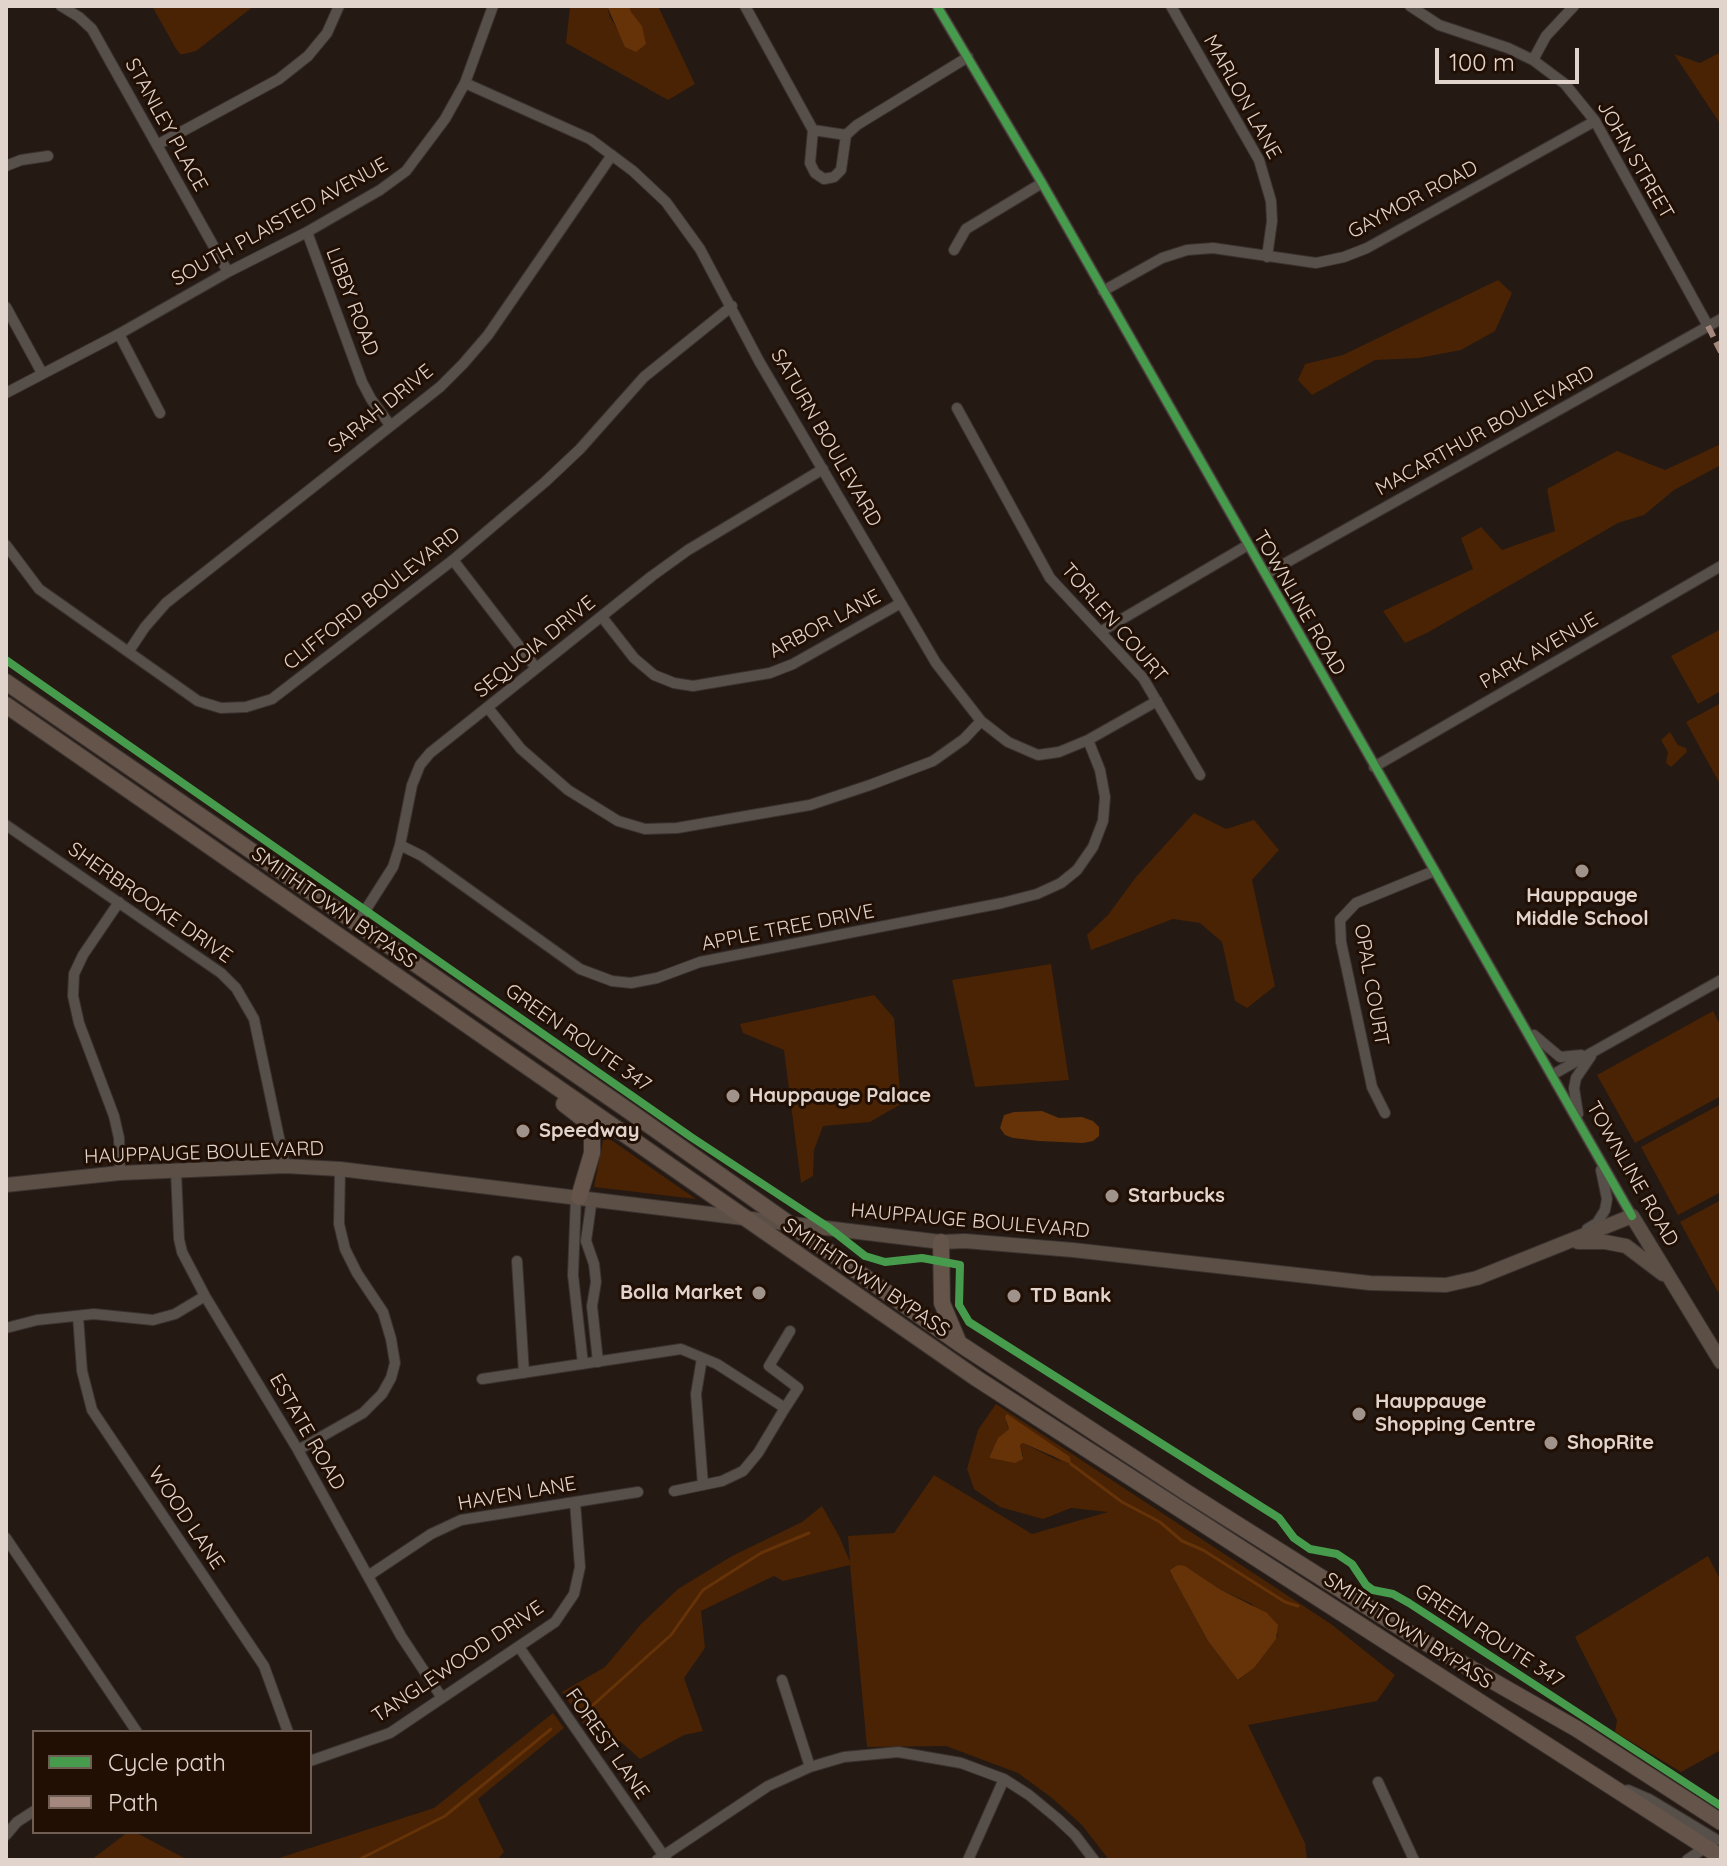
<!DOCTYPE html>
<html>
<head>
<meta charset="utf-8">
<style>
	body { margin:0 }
	#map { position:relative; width:1727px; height:1866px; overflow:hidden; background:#241913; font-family:Quicksand,sans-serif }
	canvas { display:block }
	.frame { position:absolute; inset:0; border:8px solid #e1d4cc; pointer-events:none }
	.legend { position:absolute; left:32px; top:1730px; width:280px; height:104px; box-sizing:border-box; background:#210f04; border:2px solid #6e5e54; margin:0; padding:10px 14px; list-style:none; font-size:24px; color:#e1d4cc }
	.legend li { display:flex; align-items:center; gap:16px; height:40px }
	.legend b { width:40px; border:2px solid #6e5e54 }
	.scale { position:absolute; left:1435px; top:48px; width:144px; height:36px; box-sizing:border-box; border:4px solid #e1d4cc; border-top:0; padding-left:10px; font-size:24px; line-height:28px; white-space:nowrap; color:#e1d4cc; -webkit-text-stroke:6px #210f04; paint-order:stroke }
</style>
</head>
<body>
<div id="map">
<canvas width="1727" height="1866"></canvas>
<div class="frame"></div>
<ul class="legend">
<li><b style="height:10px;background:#469c4c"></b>Cycle path</li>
<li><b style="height:10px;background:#a5887d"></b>Path</li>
</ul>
<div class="scale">100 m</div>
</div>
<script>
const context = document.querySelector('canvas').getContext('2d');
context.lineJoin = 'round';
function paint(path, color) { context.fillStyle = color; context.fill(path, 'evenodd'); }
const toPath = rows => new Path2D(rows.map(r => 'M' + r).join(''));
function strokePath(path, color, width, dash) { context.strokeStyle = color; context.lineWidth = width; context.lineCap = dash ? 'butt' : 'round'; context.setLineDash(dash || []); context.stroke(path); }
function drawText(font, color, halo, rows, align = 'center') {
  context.font = font + ' Quicksand,sans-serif'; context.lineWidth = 6; context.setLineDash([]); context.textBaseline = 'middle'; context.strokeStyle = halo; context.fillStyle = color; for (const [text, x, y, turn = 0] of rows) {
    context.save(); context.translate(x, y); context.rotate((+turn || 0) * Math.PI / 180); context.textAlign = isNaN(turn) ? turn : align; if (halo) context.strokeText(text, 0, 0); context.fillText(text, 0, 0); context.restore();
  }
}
const green = toPath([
	[152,6,254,6,196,51,184,54,180,54,175,47],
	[570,6,607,6,610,17,621,35,642,26,630,12,629,6,658,6,695,84,668,100,566,43],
	[1721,52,1721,125,1674,54,1700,63],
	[1498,280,1512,293,1495,331,1461,350,1419,358,1375,360,1312,395,1298,380,1305,364,1343,355],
	[1721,444,1721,465,1674,490,1644,515,1618,523,1427,633,1405,643,1383,611,1473,569,1461,538,1481,527,1502,550,1555,531,1547,489,1617,451,1665,470],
	[1721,629,1721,691,1698,704,1671,656],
	[1721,703,1721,786,1686,722],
	[1670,732,1678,745,1686,748,1687,752,1671,767,1666,763,1668,752,1661,740],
	[1194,813,1226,829,1254,820,1279,850,1252,880,1275,986,1247,1008,1235,1001,1222,942,1200,923,1173,919,1091,950,1087,935,1108,915,1136,877],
	[1051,964,1069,1080,975,1087,952,980],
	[874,995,894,1018,901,1104,870,1122,823,1126,814,1150,813,1176,801,1183,784,1050,743,1033,740,1024],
	[1713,1011,1721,1026,1721,1096,1635,1143,1597,1075],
	[1721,1104,1721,1192,1678,1215,1641,1147],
	[604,1135,696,1199,594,1187],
	[1721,1200,1721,1290,1718,1292,1680,1222],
	[996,1404,1331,1624,1395,1675,1377,1701,1248,1725,1305,1843,1307,1860,1109,1860,1082,1825,1052,1798,1018,1773,946,1746,867,1747,850,1565,783,1581,774,1576,701,1611,705,1648,684,1678,703,1731,684,1735,640,1759,620,1741,599,1746,562,1692,605,1667,641,1624,678,1589,732,1556,802,1522,822,1506,840,1538,850,1562,848,1536,894,1533,934,1475,1032,1534,1108,1512,1071,1508,1043,1519,1000,1507,974,1489,967,1469,978,1430],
	[1006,1422,1063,1463,1023,1443,1020,1445,1023,1456,1005,1461,989,1458,998,1439,1009,1429],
	[1185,1566,1221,1590,1252,1604,1278,1635,1254,1668,1239,1680,1208,1641,1174,1579],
	[1708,1556,1721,1581,1721,1750,1681,1772,1615,1732,1617,1720,1575,1637],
	[553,1713,564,1728,478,1799,504,1852,497,1860,273,1860,434,1808],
	[128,1832,135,1832,188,1860,91,1860]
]);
const water = toPath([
	[607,6,629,6,631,12,642,26,646,44,636,52,625,47],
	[1042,1111,1059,1118,1082,1117,1093,1121,1099,1127,1099,1136,1093,1141,1083,1143,1039,1141,1013,1138,1005,1135,1000,1128,1004,1115,1014,1112],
	[1007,1414,1070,1457,1071,1464,1023,1443,1020,1445,1023,1459,1015,1463,989,1458,998,1438,1009,1429,1005,1417],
	[1178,1565,1185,1566,1221,1590,1267,1613,1278,1625,1276,1639,1254,1668,1238,1680,1208,1641,1174,1579,1170,1570]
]);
const stream = toPath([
	[1071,1464,1122,1502,1160,1522,1182,1541,1203,1550,1285,1602,1298,1606],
	[593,1705,671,1635,703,1590,761,1553,809,1533],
	[358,1860,445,1816,551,1729]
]);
const minor = toPath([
	[61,6,79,17,92,29,228,272],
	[745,6,813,130,846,135,857,125,968,57],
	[937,6,1042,183,1632,1216],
	[1171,6,1259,160,1271,201,1272,221,1267,257],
	[1410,6,1439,25,1508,48,1533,60,1565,84,1595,121,1708,326],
	[1533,60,1546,36,1574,6],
	[465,83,590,139,633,171,666,202,700,249,759,361,936,663,981,721,1008,742,1038,755,1059,752,1088,740,1157,701],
	[813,130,810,163,815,173,824,179,834,177,841,170,846,135],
	[157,145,279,79,308,56,327,33,339,6],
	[6,166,21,160,48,156],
	[307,232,362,382,371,399,390,425],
	[954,250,966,229,1042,183],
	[1103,291,1162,258,1187,250,1213,248,1316,263,1344,257,1367,248,1595,121],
	[6,307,42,373],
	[119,334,160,413],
	[6,393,119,334,228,272,307,232,380,190,406,171,445,119,465,83,493,6],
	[957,408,1050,578,1143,678,1200,775],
	[6,545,39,589,198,701,221,708,246,707,272,699,453,560,545,482,580,449,644,377,732,306],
	[453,560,536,668],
	[1266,574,1721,319],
	[602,617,634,658,654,675,674,683,693,686,770,673,793,664,901,603],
	[1100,632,1248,545],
	[129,651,145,627,166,603,440,387,463,364,488,335,612,155],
	[488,708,521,749,568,790,618,821,645,829,677,828,810,805,870,785,933,761,964,739,981,721],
	[1374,767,1721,566],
	[6,825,221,973,236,988,254,1019,285,1166],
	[400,845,422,856,580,969,612,981,631,983,657,978,700,962,1002,903,1037,894,1061,883,1077,870,1093,847,1103,821,1105,797,1100,770,1088,740],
	[119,902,83,955,74,974,73,996,79,1023,114,1116,119,1138,120,1173],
	[356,925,393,867,400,845,412,785,420,765,430,753,652,576,688,550,823,469],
	[1534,1035,1560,1057,1581,1055],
	[1552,1075,1721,980],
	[1385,1113,1372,1087,1341,942,1340,920,1356,903,1434,871],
	[1578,1114,1574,1088,1576,1078,1591,1056],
	[176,1172,179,1239,182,1252,205,1296,298,1450,401,1636,442,1698],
	[576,1196,573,1275,583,1364],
	[592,1198,586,1241,594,1264,596,1282,592,1306,598,1362],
	[1587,1229,1597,1223,1605,1210,1607,1199,1601,1170],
	[517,1261,524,1373],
	[78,1316,82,1371,92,1410,264,1666,288,1732],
	[6,1328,37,1320,94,1314,153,1320,175,1314,205,1296],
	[702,1358,696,1394,703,1485],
	[482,1379,681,1349,717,1364,785,1408,798,1388,769,1366,790,1331],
	[298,1450,363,1413,382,1394,391,1378,395,1363,391,1339,383,1312,357,1273,345,1249,339,1224,340,1169],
	[674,1491,722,1481,743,1471,758,1453,785,1408],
	[6,1538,137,1732],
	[368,1576,431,1534,461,1520,638,1492],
	[519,1647,666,1859],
	[782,1680,810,1767],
	[310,1761,390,1733,555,1622,574,1594,580,1567,575,1502],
	[1378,1782,1414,1860],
	[1628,1790,1649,1799,1717,1840],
	[6,1835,17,1822,34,1811],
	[657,1860,768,1786,810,1767,844,1757,898,1752,961,1763,1004,1779,1029,1795,1058,1819,1075,1835,1094,1860],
	[968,1860,1004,1779],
	[1687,1860,1709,1845]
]);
const major = toPath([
	[6,1185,120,1173,285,1166,340,1169,941,1242,965,1241,1073,1250,1370,1283,1446,1285,1477,1278,1632,1216,1721,1362],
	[1578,1242,1605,1242,1626,1246,1663,1274]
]);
const highway = toPath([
	[6,682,629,1111,960,1344,1189,1494,1414,1636,1577,1729,1721,1822],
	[6,705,976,1378,1721,1857],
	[564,1104,587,1122,592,1134,592,1153,579,1197],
	[941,1242,942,1303,958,1341]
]);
const quiet = toPath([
	[1708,326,1721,352]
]);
const cycleway = toPath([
	[937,6,1042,183,1632,1216],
	[6,660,691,1137,828,1227,865,1256,885,1262,922,1258,960,1265,959,1305,969,1322,1279,1518,1294,1538,1310,1549,1337,1554,1352,1564,1366,1585,1373,1590,1393,1594,1409,1603,1721,1806]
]);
const markers = [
	[1582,871,8,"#9f938b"],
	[733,1096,8,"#9f938b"],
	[523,1131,8,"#9f938b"],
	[1112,1196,8,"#9f938b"],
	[759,1293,8,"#9f938b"],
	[1014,1296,8,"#9f938b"],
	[1359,1414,8,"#9f938b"],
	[1551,1443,8,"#9f938b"]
];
const streetNames = [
	["MARLON LANE",1242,97,61],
	["STANLEY PLACE",166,125,61],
	["JOHN STREET",1635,160,60],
	["GAYMOR ROAD",1413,200,-28],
	["SOUTH PLAISTED AVENUE",280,222,-29],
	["LIBBY ROAD",352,302,69],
	["SARAH DRIVE",381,409,-39],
	["MACARTHUR BOULEVARD",1485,431,-29],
	["SATURN BOULEVARD",826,438,60],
	["CLIFFORD BOULEVARD",372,599,-38],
	["TOWNLINE ROAD",1299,603,60],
	["TORLEN COURT",1114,623,49],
	["ARBOR LANE",825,624,-28],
	["SEQUOIA DRIVE",535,647,-39],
	["PARK AVENUE",1539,651,-30],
	["SHERBROOKE DRIVE",150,903,35],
	["SMITHTOWN BYPASS",334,908,35],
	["APPLE TREE DRIVE",788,928,-11],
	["OPAL COURT",1371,985,80],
	["GREEN ROUTE 347",578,1038,35],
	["HAUPPAUGE BOULEVARD",204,1153,-2],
	["TOWNLINE ROAD",1632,1174,60],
	["HAUPPAUGE BOULEVARD",970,1221,5],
	["SMITHTOWN BYPASS",866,1278,34],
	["ESTATE ROAD",307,1432,60],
	["HAVEN LANE",517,1494,-10],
	["WOOD LANE",186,1518,56],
	["SMITHTOWN BYPASS",1408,1631,33],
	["GREEN ROUTE 347",1489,1636,33],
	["TANGLEWOOD DRIVE",458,1662,-34],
	["FOREST LANE",607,1744,55]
];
const poiNames = [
	["Hauppauge",1582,896,"center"],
	["Middle School",1582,919,"center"],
	["Hauppauge Palace",749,1096],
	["Speedway",539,1131],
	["Starbucks",1128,1196],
	["Bolla Market",743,1293,"right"],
	["TD Bank",1030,1296],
	["Hauppauge",1375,1402],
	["Shopping Centre",1375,1425],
	["ShopRite",1567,1443]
];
paint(green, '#492304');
paint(water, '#663309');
strokePath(stream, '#663309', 3);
strokePath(minor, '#3b322f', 12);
strokePath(major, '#3b322f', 16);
strokePath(highway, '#3b322f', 18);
strokePath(minor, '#564f4a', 10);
strokePath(major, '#5b4f46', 14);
strokePath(highway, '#645449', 16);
strokePath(quiet, '#a5887d', 6, [12, 6]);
strokePath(cycleway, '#469c4c', 8);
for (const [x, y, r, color] of markers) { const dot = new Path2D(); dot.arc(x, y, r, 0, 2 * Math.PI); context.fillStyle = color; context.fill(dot); strokePath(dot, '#210f04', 3); }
drawText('20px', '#e1d4cc', '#210f04', streetNames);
drawText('bold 20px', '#e1d4cc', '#210f04', poiNames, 'left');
</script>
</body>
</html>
